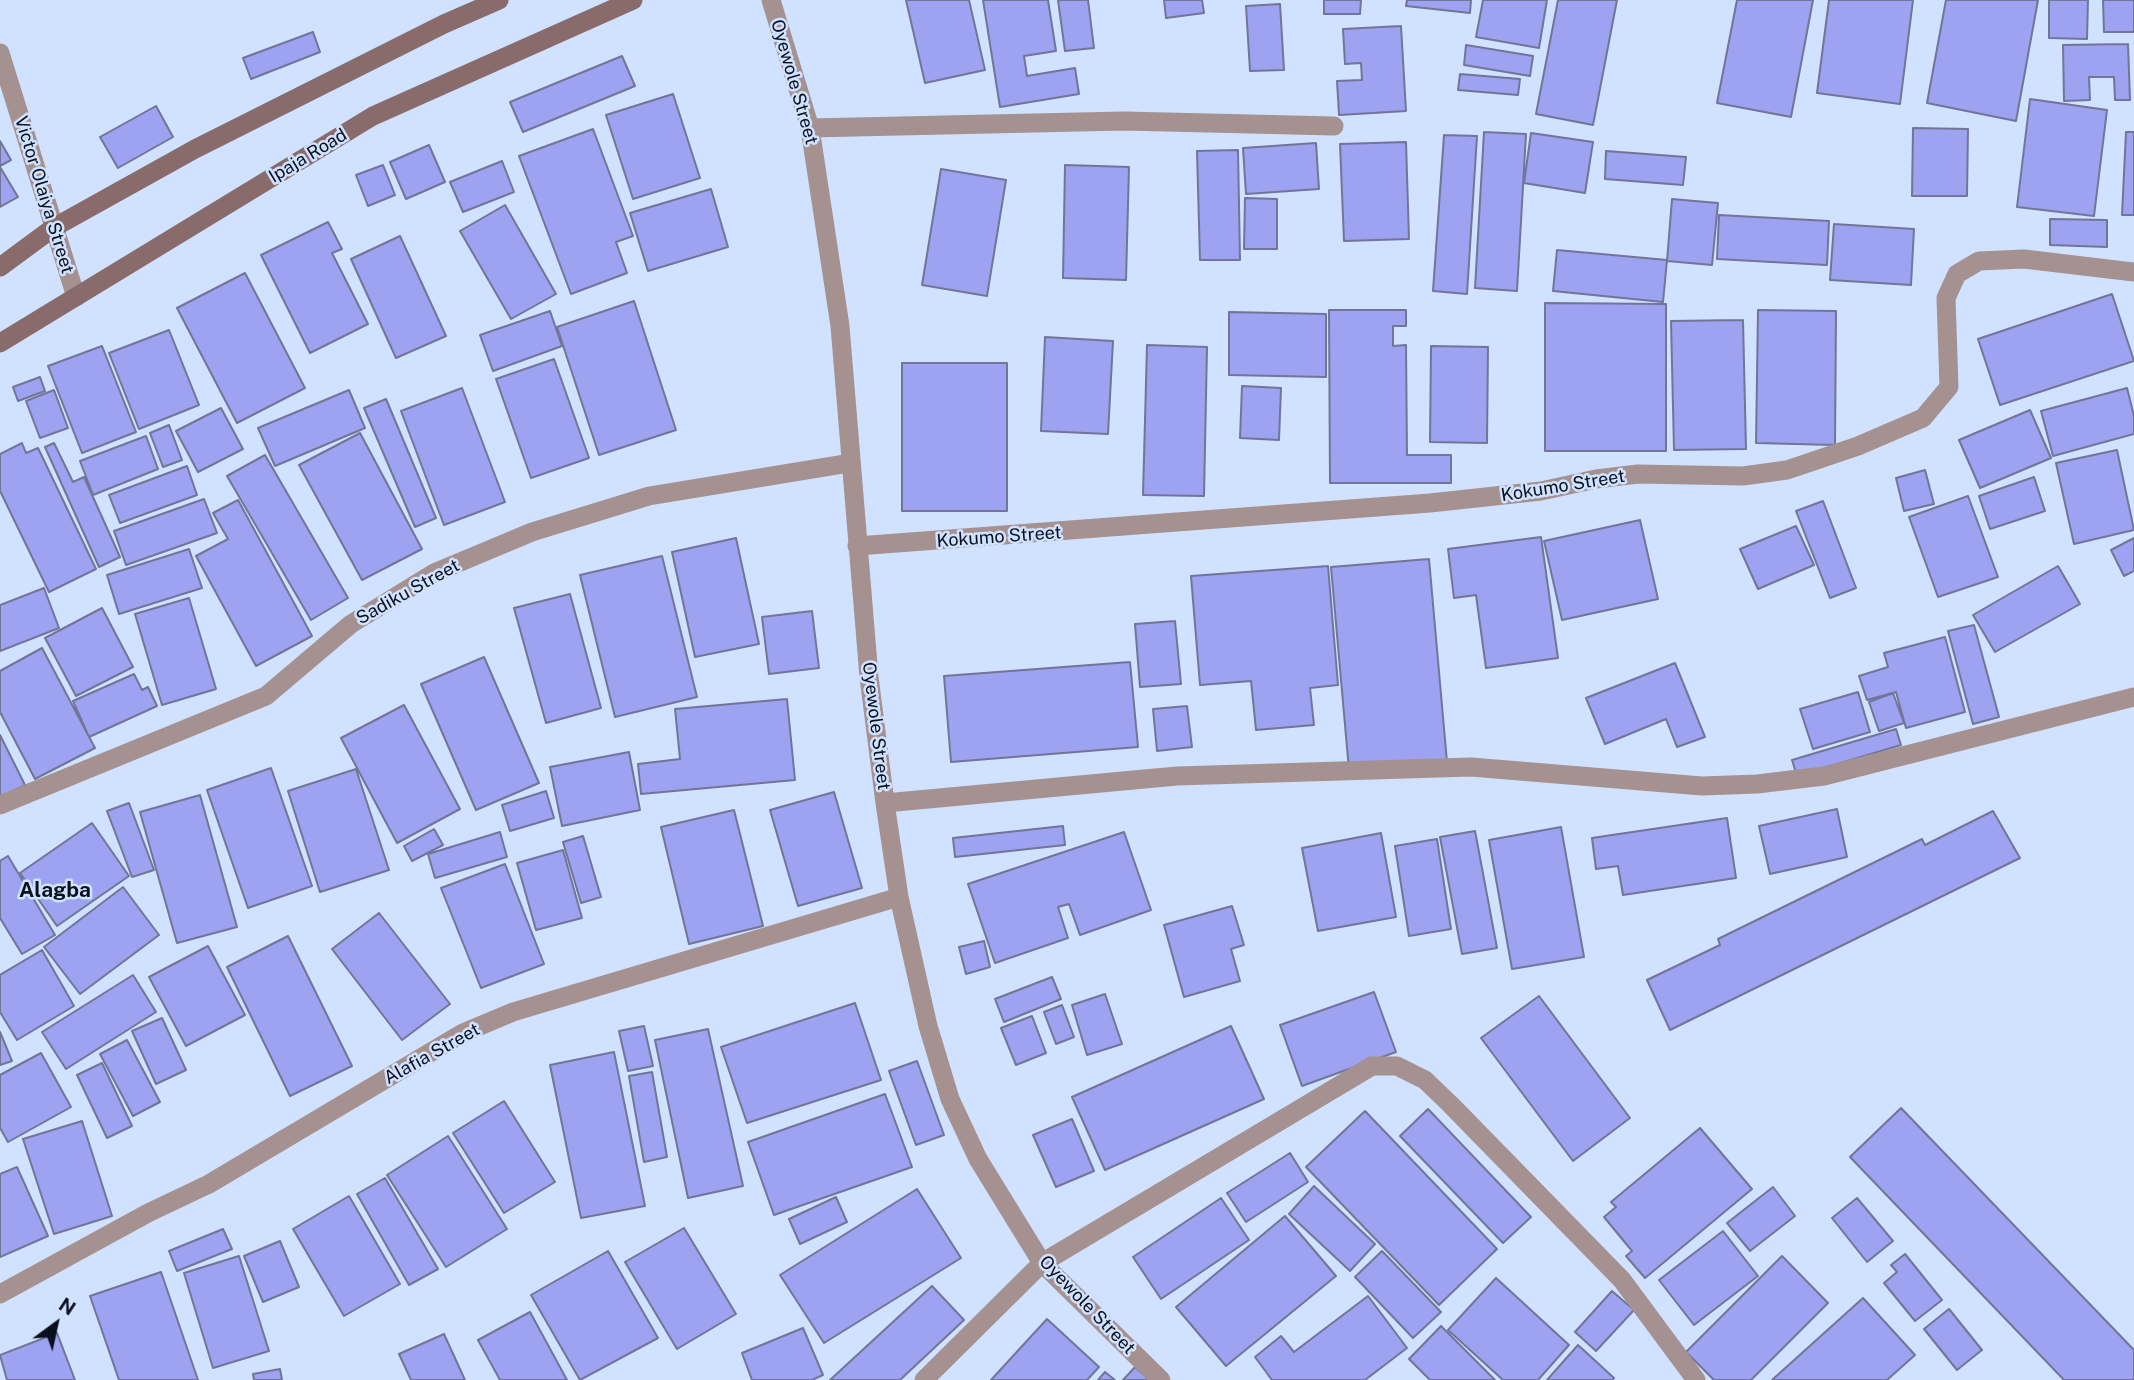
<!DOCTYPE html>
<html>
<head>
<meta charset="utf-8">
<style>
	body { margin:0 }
	#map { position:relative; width:2134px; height:1380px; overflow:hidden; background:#d0e2ff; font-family:"Public Sans",sans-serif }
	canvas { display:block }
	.north { position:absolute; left:21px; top:1289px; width:70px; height:70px; -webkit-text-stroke:5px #d0e2ff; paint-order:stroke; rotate:33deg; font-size:19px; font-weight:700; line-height:28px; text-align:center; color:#09101d }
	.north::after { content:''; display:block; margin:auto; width:24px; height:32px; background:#09101d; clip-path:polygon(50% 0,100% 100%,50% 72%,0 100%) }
</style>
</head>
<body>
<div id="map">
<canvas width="2134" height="1380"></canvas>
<div class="north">N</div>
</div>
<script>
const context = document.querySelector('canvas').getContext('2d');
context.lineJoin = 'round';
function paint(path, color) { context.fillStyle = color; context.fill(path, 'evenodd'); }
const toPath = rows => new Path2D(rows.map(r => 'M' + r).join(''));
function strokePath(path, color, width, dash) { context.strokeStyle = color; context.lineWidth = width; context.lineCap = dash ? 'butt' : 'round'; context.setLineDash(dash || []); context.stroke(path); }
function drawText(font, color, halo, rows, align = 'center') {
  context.font = font + ' "Public Sans",sans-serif'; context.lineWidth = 5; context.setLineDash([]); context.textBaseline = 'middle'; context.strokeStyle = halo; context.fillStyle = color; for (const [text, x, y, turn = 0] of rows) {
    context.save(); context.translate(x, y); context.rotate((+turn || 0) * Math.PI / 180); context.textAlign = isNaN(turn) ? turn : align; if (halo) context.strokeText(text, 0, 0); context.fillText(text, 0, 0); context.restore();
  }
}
const building = toPath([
	[906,0,969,0,985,70,925,83,906,0],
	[983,0,1048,0,1056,51,1024,56,1027,76,1075,68,1079,94,1000,107,983,0],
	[1058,0,1088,0,1094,48,1065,51,1058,0],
	[1164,0,1202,0,1204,13,1166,18,1164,0],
	[1324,0,1361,0,1360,14,1324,14,1324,0],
	[1407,0,1471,0,1470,13,1406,6,1407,0],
	[1483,0,1547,0,1539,48,1476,37,1483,0],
	[1558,0,1617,0,1593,125,1536,114,1558,0],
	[1737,0,1813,0,1791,117,1717,103,1737,0],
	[1829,0,1913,0,1900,104,1817,93,1829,0],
	[1946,0,2038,0,2016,121,1927,103,1946,0],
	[2049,0,2088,0,2087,39,2049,38,2049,0],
	[2103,0,2134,0,2134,32,2104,32,2103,0],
	[1280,4,1284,70,1250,71,1246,6,1280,4],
	[1401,26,1406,111,1339,115,1337,81,1362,80,1361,63,1345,64,1343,29,1401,26],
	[313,32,320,52,251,79,243,58,313,32],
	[2128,44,2130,100,2115,100,2114,77,2089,77,2090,100,2064,101,2063,45,2128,44],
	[1466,45,1533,56,1530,76,1464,65,1466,45],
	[622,56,635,86,523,132,510,102,622,56],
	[1460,74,1520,79,1518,95,1458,90,1460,74],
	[673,94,700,178,633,199,606,115,673,94],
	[2030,99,2107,110,2094,216,2017,207,2030,99],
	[156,106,173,137,118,168,100,137,156,106],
	[1913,128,1968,129,1967,196,1912,196,1913,128],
	[593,129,633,236,616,242,627,273,571,294,519,156,593,129],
	[1484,132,1526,134,1517,291,1475,288,1484,132],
	[2126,132,2134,132,2134,215,2122,215,2126,132],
	[1531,133,1593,142,1585,193,1524,183,1531,133],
	[1444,135,1477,136,1467,294,1433,291,1444,135],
	[0,141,11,160,0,166,0,141],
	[1406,142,1409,239,1344,241,1340,144,1406,142],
	[1316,143,1319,189,1246,194,1243,148,1316,143],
	[429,145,445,182,406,199,390,162,429,145],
	[1238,150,1240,260,1200,260,1197,151,1238,150],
	[1606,151,1686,157,1683,185,1605,179,1606,151],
	[502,161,514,192,463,212,450,182,502,161],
	[383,165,395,195,368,206,356,175,383,165],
	[1065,165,1129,167,1126,280,1063,278,1065,165],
	[0,167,18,197,0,207,0,167],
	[941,169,1006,180,987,296,922,285,941,169],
	[711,189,728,247,648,271,630,213,711,189],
	[1245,198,1277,199,1277,249,1244,249,1245,198],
	[1672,199,1718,203,1712,265,1667,261,1672,199],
	[505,205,556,294,511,319,460,231,505,205],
	[1719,215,1829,221,1827,265,1717,259,1719,215],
	[2050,219,2107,220,2107,247,2050,245,2050,219],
	[328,222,342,249,332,253,368,324,310,353,261,255,328,222],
	[1834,224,1914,229,1911,285,1830,280,1834,224],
	[400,236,446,336,396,358,351,259,400,236],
	[1557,250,1667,260,1663,302,1553,291,1557,250],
	[245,273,305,388,237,423,177,308,245,273],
	[2112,294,2134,361,2000,405,1978,339,2112,294],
	[634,301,676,430,599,455,557,327,634,301],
	[1545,303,1666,304,1666,451,1545,451,1545,303],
	[1329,310,1406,310,1406,326,1393,326,1393,346,1406,345,1407,455,1451,455,1451,483,1330,483,1329,310],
	[1758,310,1836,311,1835,445,1756,443,1758,310],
	[550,311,562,346,493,371,480,335,550,311],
	[1229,312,1326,314,1326,377,1229,375,1229,312],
	[1743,320,1746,449,1674,450,1671,321,1743,320],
	[169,330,199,405,139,429,109,353,169,330],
	[1045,337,1113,341,1108,434,1041,431,1045,337],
	[1147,345,1207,347,1204,496,1143,495,1147,345],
	[102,346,136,432,82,453,48,366,102,346],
	[1431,346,1488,347,1487,443,1430,442,1431,346],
	[554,359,589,458,531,478,496,379,554,359],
	[902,363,1007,363,1007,511,902,511,902,363],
	[40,377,45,391,18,401,13,387,40,377],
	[1242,386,1281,388,1279,440,1240,438,1242,386],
	[462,388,505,502,444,525,401,411,462,388],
	[2127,388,2134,416,2134,434,2053,456,2041,411,2127,388],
	[54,390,68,428,40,438,26,401,54,390],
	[349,390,365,428,275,466,258,428,349,390],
	[386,399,436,518,415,527,364,408,386,399],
	[221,408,243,449,198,472,176,431,221,408],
	[2030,410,2051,458,1980,488,1959,440,2030,410],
	[169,425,182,460,163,467,150,433,169,425],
	[360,433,422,549,362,580,299,465,360,433],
	[146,436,158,469,93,495,80,461,146,436],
	[22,443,26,453,38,448,96,569,49,592,0,491,0,454,22,443],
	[54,443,73,482,84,477,120,557,99,567,45,447,54,443],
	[2117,450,2134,530,2074,544,2056,463,2117,450],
	[265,455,348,598,311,620,227,476,265,455],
	[187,466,197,495,120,523,109,495,187,466],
	[1925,470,1934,504,1904,511,1896,478,1925,470],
	[2034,477,2045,511,1990,529,1979,496,2034,477],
	[1968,496,1998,577,1938,597,1909,517,1968,496],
	[204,499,217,533,126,565,114,531,204,499],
	[238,500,312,636,256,666,196,556,228,539,213,513,238,500],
	[1823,501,1856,588,1830,598,1796,511,1823,501],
	[1640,520,1658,599,1562,620,1544,541,1640,520],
	[1796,526,1814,565,1758,589,1740,549,1796,526],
	[1541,537,1558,658,1486,668,1476,595,1454,598,1448,549,1541,537],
	[736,538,759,644,695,657,672,552,736,538],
	[2134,538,2134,571,2124,576,2111,550,2134,538],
	[189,549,202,588,119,614,107,575,189,549],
	[662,556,697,697,615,717,580,575,662,556],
	[1429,559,1447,762,1349,770,1331,567,1429,559],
	[1328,566,1338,685,1310,688,1314,725,1256,730,1251,681,1200,685,1191,576,1328,566],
	[2058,566,2080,604,1995,652,1973,615,2058,566],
	[44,588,59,628,0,651,0,605,44,588],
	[570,594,601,708,546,723,514,608,570,594],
	[189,598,216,689,162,705,135,614,189,598],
	[102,608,133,667,76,696,45,638,102,608],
	[812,611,819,668,769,674,762,617,812,611],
	[1175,621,1181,684,1140,687,1135,624,1175,621],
	[1974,625,1999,717,1973,724,1948,631,1974,625],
	[1945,637,1965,712,1906,728,1896,692,1867,700,1859,676,1888,667,1884,653,1945,637],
	[42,648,95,748,35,779,0,712,0,671,42,648],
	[484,657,539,783,476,810,421,684,484,657],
	[1130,662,1138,747,951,762,944,676,1130,662],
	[1675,663,1705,737,1677,747,1666,719,1605,744,1586,698,1675,663],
	[134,674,142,690,148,687,157,706,89,737,73,701,134,674],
	[1858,692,1870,732,1813,749,1800,709,1858,692],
	[1893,693,1904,723,1879,731,1869,702,1893,693],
	[787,699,795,780,641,794,638,764,680,759,675,709,787,699],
	[404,705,460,809,397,843,341,738,404,705],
	[1187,706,1192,747,1157,751,1153,709,1187,706],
	[1896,729,1901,745,1797,776,1792,760,1896,729],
	[0,735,25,785,0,798,0,735],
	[629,752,640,810,562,826,550,767,629,752],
	[271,768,312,886,248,908,207,790,271,768],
	[356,769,389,870,320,892,288,791,356,769],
	[546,791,554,818,510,831,502,805,546,791],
	[834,792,862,888,798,906,770,810,834,792],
	[200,795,237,927,177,943,140,812,200,795],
	[129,803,154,870,132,877,107,811,129,803],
	[1837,809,1847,857,1770,874,1759,826,1837,809],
	[734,810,763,926,689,944,661,827,734,810],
	[1993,811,2020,858,1670,1030,1647,980,1720,945,1718,939,1922,839,1925,845,1993,811],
	[1727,818,1736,878,1623,895,1618,866,1596,869,1592,838,1727,818],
	[92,823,129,876,57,926,20,873,92,823],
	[1063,826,1065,845,955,857,953,838,1063,826],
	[1561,827,1584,957,1512,969,1489,840,1561,827],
	[434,829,443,845,412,861,404,846,434,829],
	[1475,831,1497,948,1462,954,1440,837,1475,831],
	[500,832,507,857,435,878,428,854,500,832],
	[1124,832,1151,910,1080,935,1069,904,1058,907,1068,938,995,963,968,884,1124,832],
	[1381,833,1396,917,1318,931,1302,848,1381,833],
	[583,836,601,897,581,903,563,842,583,836],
	[1437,839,1451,929,1409,936,1395,846,1437,839],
	[563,850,582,918,536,930,517,863,563,850],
	[8,856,55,935,22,954,0,918,0,861,8,856],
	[505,864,544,964,481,988,441,888,505,864],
	[123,887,159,935,80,994,44,947,123,887],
	[1232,906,1244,945,1231,949,1240,981,1184,997,1164,925,1232,906],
	[379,913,450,1004,402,1040,332,949,379,913],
	[288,936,352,1066,290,1096,227,967,288,936],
	[984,941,990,967,966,974,959,947,984,941],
	[208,946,245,1015,186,1046,149,977,208,946],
	[42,950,74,1006,17,1040,0,1012,0,975,42,950],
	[133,975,156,1012,66,1069,42,1032,133,975],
	[1052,977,1061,999,1004,1022,995,999,1052,977],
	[1374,992,1396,1052,1302,1086,1280,1025,1374,992],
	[1105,994,1122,1044,1087,1055,1072,1005,1105,994],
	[1539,996,1630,1118,1573,1161,1481,1038,1539,996],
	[855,1003,881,1080,747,1123,721,1047,855,1003],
	[1062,1005,1074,1037,1056,1044,1044,1012,1062,1005],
	[1032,1016,1046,1053,1016,1065,1001,1028,1032,1016],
	[162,1018,186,1070,156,1084,132,1031,162,1018],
	[644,1026,653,1066,628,1071,619,1031,644,1026],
	[1231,1026,1264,1099,1105,1170,1072,1097,1231,1026],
	[708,1029,743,1186,688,1198,655,1040,708,1029],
	[0,1032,12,1061,0,1065,0,1032],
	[127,1040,160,1102,133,1116,100,1054,127,1040],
	[614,1052,645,1206,581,1218,550,1065,614,1052],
	[41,1053,71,1107,8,1142,0,1128,0,1075,41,1053],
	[917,1061,944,1135,916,1145,889,1071,917,1061],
	[102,1063,132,1126,107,1138,77,1075,102,1063],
	[652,1072,667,1157,644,1162,629,1076,652,1072],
	[885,1094,912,1167,774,1215,748,1142,885,1094],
	[504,1101,555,1182,504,1213,453,1133,504,1101],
	[1901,1108,2134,1350,2134,1380,2064,1380,1850,1157,1901,1108],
	[1428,1109,1531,1217,1503,1243,1400,1136,1428,1109],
	[1365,1111,1497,1249,1439,1305,1306,1167,1365,1111],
	[1072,1119,1094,1171,1056,1187,1033,1135,1072,1119],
	[82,1121,112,1216,54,1234,23,1139,82,1121],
	[1700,1128,1752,1189,1645,1278,1626,1256,1632,1251,1604,1217,1616,1207,1611,1202,1700,1128],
	[448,1136,507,1229,446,1267,387,1175,448,1136],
	[1290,1153,1308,1182,1246,1222,1227,1193,1290,1153],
	[17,1167,48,1236,0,1257,0,1174,17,1167],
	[385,1178,438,1269,409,1285,357,1194,385,1178],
	[1314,1186,1375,1244,1350,1271,1289,1214,1314,1186],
	[1773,1187,1795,1216,1750,1251,1727,1223,1773,1187],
	[917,1189,961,1258,824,1343,780,1275,917,1189],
	[349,1196,400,1284,344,1316,293,1229,349,1196],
	[836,1197,847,1222,800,1244,789,1219,836,1197],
	[1221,1198,1249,1240,1161,1299,1133,1257,1221,1198],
	[1857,1198,1893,1241,1867,1262,1832,1218,1857,1198],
	[1285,1216,1336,1276,1226,1366,1176,1307,1285,1216],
	[684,1228,736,1314,677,1349,625,1262,684,1228],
	[223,1229,232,1249,177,1271,169,1251,223,1229],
	[1723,1231,1758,1276,1694,1325,1659,1280,1723,1231],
	[280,1241,299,1287,263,1302,244,1256,280,1241],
	[608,1251,658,1338,580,1380,531,1295,608,1251],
	[1382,1251,1441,1312,1413,1338,1355,1277,1382,1251],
	[1905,1254,1942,1300,1915,1321,1884,1283,1897,1272,1891,1265,1905,1254],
	[239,1256,269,1351,213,1368,184,1273,239,1256],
	[1782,1256,1828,1303,1751,1380,1714,1380,1686,1352,1782,1256],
	[161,1272,198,1380,119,1380,90,1296,161,1272],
	[1496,1278,1569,1345,1538,1380,1503,1380,1448,1330,1496,1278],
	[932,1286,964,1320,900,1380,830,1380,932,1286],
	[1612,1291,1634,1310,1596,1351,1575,1332,1612,1291],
	[1368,1296,1407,1348,1365,1380,1272,1380,1255,1357,1281,1336,1294,1352,1368,1296],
	[1863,1298,1915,1355,1887,1380,1772,1380,1863,1298],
	[1949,1309,1982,1350,1957,1370,1924,1329,1949,1309],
	[530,1312,567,1380,500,1380,478,1340,530,1312],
	[1047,1319,1099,1367,1087,1380,991,1380,1047,1319],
	[1441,1326,1495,1380,1430,1380,1409,1359,1441,1326],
	[803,1328,823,1375,812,1380,752,1380,742,1353,803,1328],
	[57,1333,75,1380,7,1380,0,1355,57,1333],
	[444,1334,465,1380,411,1380,399,1354,444,1334],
	[1578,1345,1614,1378,1612,1380,1547,1380,1578,1345],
	[1135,1367,1149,1380,1123,1380,1135,1367],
	[280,1369,282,1380,254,1380,253,1374,280,1369],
	[1105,1372,1115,1380,1098,1380,1105,1372]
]);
const minor = toPath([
	[771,0,810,128,840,326,869,677,885,803,899,897,928,1026,950,1099,978,1159,1042,1263,1161,1380],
	[0,53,76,297],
	[810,128,1124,121,1334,126],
	[857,546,1430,503,1541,491,1596,479,1638,474,1743,476,1787,470,1858,446,1923,418,1949,387,1946,298,1957,274,1979,261,2024,259,2134,272],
	[885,803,1177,776,1471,767,1702,786,1757,784,1824,776,2134,697],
	[0,805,266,696,351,624,434,573,532,532,649,496,850,463],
	[0,1294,148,1213,209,1184,463,1033,513,1012,899,897],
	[924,1380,1042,1263,1372,1066,1397,1066,1425,1080,1451,1105,1622,1280,1696,1380]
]);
const secondary = toPath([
	[0,267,53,228,195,149,444,24,499,0],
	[0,343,373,116,633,0]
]);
const streetNames = [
	["Oyewole Street",794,82,74],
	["Ipaja Road",308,156,-31],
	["Victor Olaiya Street",44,195,73],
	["Kokumo Street",1563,486,-9],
	["Kokumo Street",999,537,-4],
	["Sadiku Street",408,592,-29],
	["Oyewole Street",876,726,83],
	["Alafia Street",432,1054,-29],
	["Oyewole Street",1087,1305,46]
];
const quarterNames = [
	["Alagba",55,891]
];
paint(building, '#9da2f1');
strokePath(building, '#717598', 2);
strokePath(minor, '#a59190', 19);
strokePath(secondary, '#886b6a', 19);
drawText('18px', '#09101d', '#d0e2ff', streetNames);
drawText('bold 21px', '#09101d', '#d0e2ff', quarterNames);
</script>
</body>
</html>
